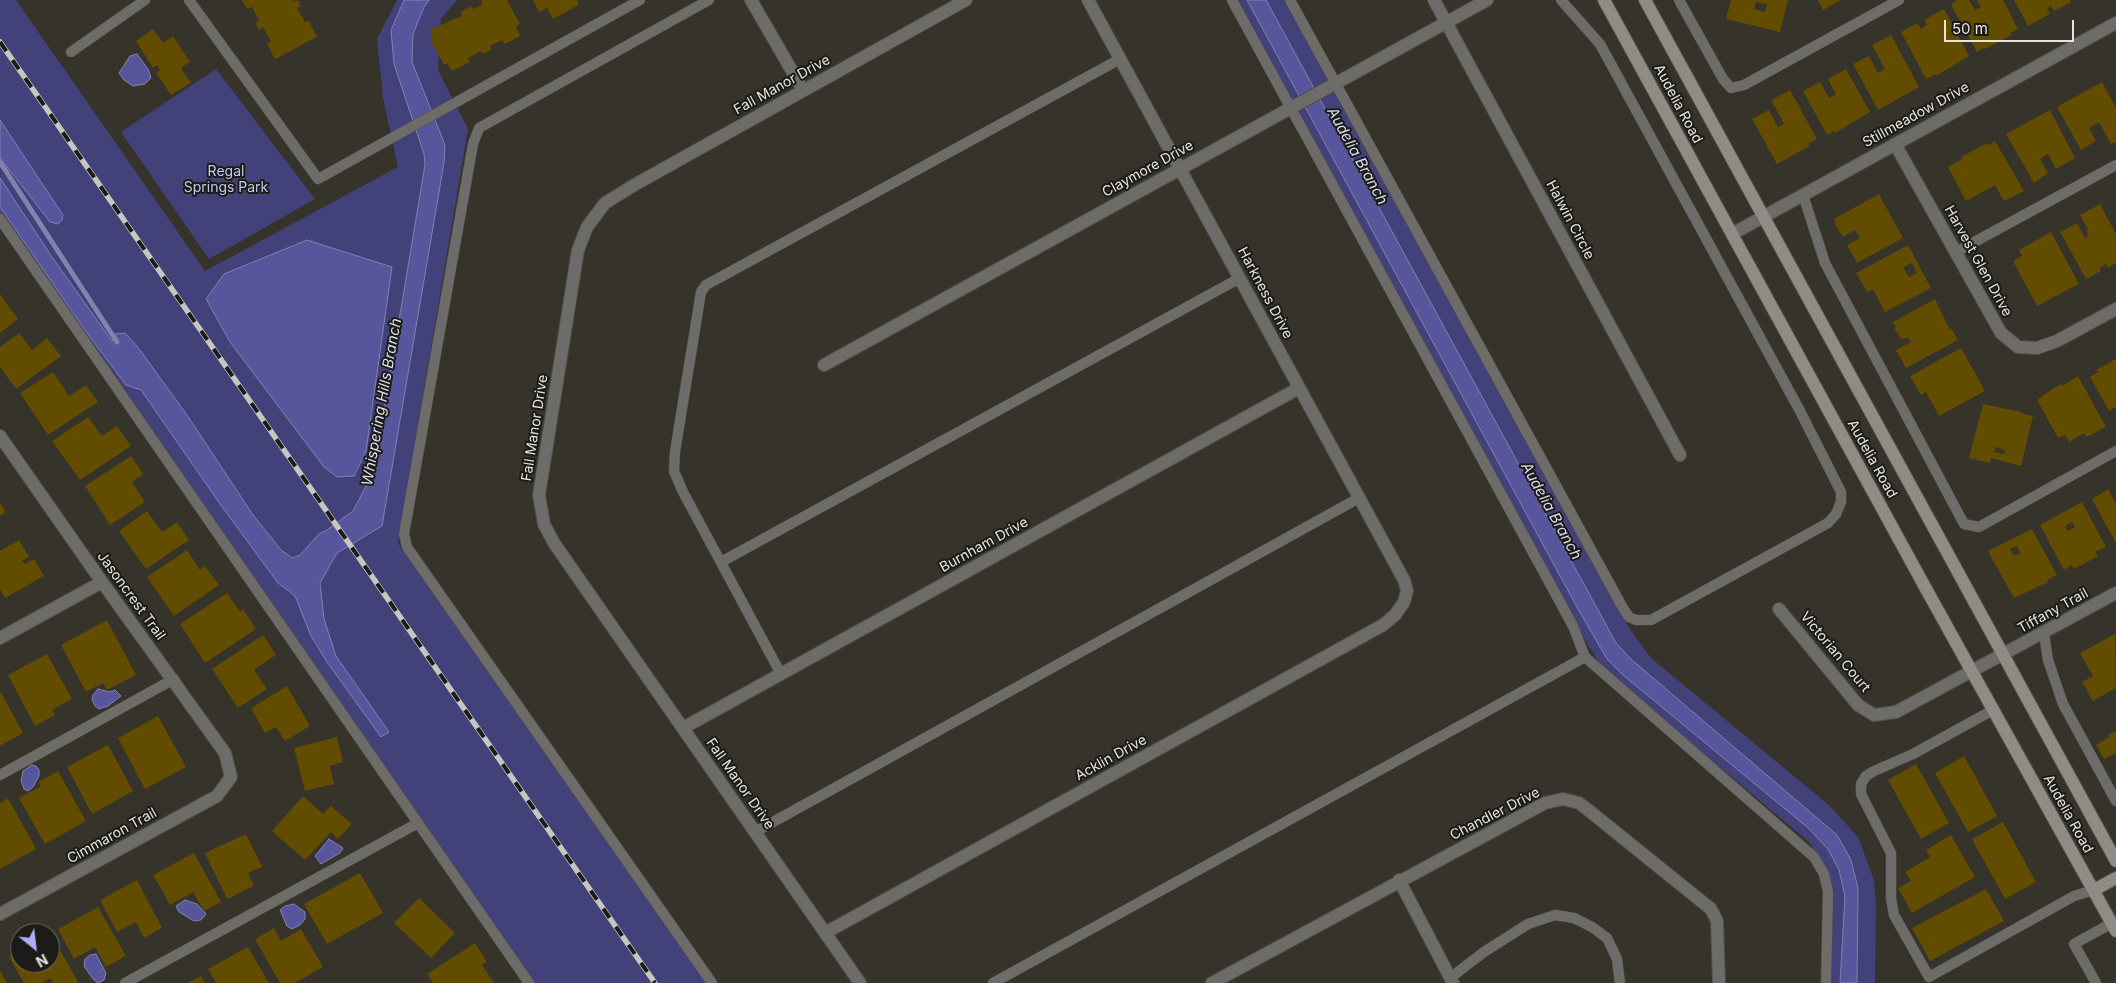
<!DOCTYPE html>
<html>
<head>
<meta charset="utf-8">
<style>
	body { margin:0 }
	#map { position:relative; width:2116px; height:983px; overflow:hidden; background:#36332b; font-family:Inter,sans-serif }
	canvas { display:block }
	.north { position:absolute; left:10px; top:923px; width:50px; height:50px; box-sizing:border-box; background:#1c1b17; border:1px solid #6d6b67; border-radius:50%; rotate:151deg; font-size:14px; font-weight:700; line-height:20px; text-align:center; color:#e6e4df }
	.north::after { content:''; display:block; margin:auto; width:18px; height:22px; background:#acaffb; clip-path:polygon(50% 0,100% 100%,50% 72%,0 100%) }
	.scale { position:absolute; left:1944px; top:20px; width:130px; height:22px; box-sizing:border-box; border:2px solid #e6e4df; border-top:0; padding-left:6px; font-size:15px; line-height:18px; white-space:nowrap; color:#e6e4df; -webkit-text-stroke:4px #1c1b17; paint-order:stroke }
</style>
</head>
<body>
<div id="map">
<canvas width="2116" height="983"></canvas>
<div class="north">N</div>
<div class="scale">50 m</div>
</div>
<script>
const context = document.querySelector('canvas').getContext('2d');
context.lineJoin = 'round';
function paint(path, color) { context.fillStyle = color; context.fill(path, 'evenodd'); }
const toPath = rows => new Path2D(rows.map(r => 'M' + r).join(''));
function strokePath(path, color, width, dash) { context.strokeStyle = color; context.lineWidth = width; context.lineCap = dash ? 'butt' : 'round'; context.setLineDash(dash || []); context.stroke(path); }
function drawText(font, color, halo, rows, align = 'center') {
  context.font = font + ' Inter,sans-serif'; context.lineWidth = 4; context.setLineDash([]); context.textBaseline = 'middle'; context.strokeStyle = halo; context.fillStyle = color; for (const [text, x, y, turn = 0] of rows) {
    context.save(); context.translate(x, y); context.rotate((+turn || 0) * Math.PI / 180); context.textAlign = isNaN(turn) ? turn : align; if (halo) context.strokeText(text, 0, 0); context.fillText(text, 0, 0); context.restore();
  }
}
const green = toPath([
	[0,0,16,0,205,271,398,167,383,98,377,39,397,0,457,0,441,19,438,70,468,129,398,543,706,983,528,983,0,220],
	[1231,0,1284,0,1630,629,1651,658,1830,806,1858,837,1874,880,1876,905,1875,983,1829,983,1825,866,1808,841,1605,671,1588,645],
	[216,69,315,199,209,259,121,132]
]);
const water = toPath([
	[404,0,429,0,424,7,413,34,412,62,445,145,444,163,382,526,337,553,320,583,324,619,336,656,389,732,381,737,327,662,311,636,295,596,278,583,220,504,141,390,126,385,87,333,0,207,0,178,52,257,112,341,115,334,125,333,137,346,187,415,253,515,281,550,292,558,300,555,319,534,327,530,353,511,376,467,375,464,425,165,424,154,394,64,391,30,404,0],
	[1247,0,1266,0,1616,643,1632,660,1837,835,1851,860,1858,888,1857,983,1840,983,1845,896,1839,870,1828,849,1807,827,1623,675,1607,659,1578,609,1247,0],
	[137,54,148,69,151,78,145,84,133,86,124,80,119,73,130,56,137,54],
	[0,120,63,215,62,220,58,224,50,222,0,158,0,120],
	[307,240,392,267,366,451,354,476,337,477,324,467,230,342,206,299,224,274,307,240],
	[98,689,110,692,115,690,121,696,108,706,99,709,95,706,92,699,93,695,98,689],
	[32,765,36,766,39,770,39,776,33,787,28,791,24,789,21,781,23,771,32,765],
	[329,839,343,848,340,853,321,864,315,856,329,839],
	[185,900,197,904,206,914,201,920,194,921,179,912,176,906,185,900],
	[294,904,305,912,305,919,300,925,292,929,287,926,280,910,285,906,294,904],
	[96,954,106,973,104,980,98,983,93,979,84,966,85,959,90,955,96,954]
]);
const stream = toPath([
	[0,162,117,342]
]);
const building = toPath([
	[242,0,293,0,294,2,298,0,301,6,297,8,305,22,309,21,317,37,275,59,267,44,271,42,263,27,259,30,255,23,259,21,252,7,247,9],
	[483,0,507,0,520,24,516,26,520,36,505,44,502,40,490,46,491,50,483,54,481,51,468,58,470,62,452,71,447,63,444,65,430,39,433,38,429,30,462,16,460,12,472,6,473,9,482,5,481,1],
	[533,0,577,0,579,5,553,19,547,8,539,12],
	[1731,0,1788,0,1780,32,1726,19],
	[1756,2,1767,4,1765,12,1754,9],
	[1818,0,1841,0,1823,10],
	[1956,0,1969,0,1975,10,1981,7,1977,0,2003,0,2018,29,2010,33,2012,35,1985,49,1984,48,1977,52,1951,5],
	[2014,0,2070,0,2071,2,2054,11,2051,6,2047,9,2050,14,2028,26],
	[1944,9,1969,56,1936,76,1935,74,1926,79,1901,32,1917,23,1921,29,1927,25,1924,20],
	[153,29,163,43,173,36,190,62,181,68,191,83,171,95,156,73,160,70,157,65,153,68,136,41],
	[1891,35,1919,87,1878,110,1853,64,1869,56,1878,73,1885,69,1872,45],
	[1846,69,1870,112,1835,133,1834,131,1827,135,1803,91,1820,82,1829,98,1836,94,1828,79],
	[2102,82,2116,108,2116,142,2111,144,2099,122,2089,128,2096,141,2081,150,2057,107],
	[1790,90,1817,139,1808,144,1810,146,1777,164,1752,119,1769,110,1778,127,1784,124,1771,100],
	[2050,110,2075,158,2056,169,2048,154,2040,159,2048,173,2034,183,2006,134],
	[1995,141,2024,191,2004,201,1995,185,1966,201,1948,167,1962,159,1961,157,1987,143,1988,145],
	[1879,194,1903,238,1857,263,1847,245,1860,238,1855,230,1843,237,1834,223,1836,222,1834,219],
	[2100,204,2116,234,2116,263,2108,268,2106,264,2099,268,2101,271,2086,279,2060,232,2077,223,2085,238,2089,235,2086,231,2088,230,2080,215],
	[2051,232,2079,284,2037,306,2013,261,2022,256,2019,250],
	[1908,245,1931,288,1885,312,1873,289,1867,292,1856,273],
	[1912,263,1917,273,1909,277,1903,267],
	[0,294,18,319,0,333],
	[1935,299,1950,330,1952,329,1958,340,1906,368,1896,350,1911,342,1908,337,1902,340,1894,328,1896,327,1893,322],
	[19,333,32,350,47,338,61,356,16,389,0,367,0,347],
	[1961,348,1985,391,1939,416,1926,392,1921,395,1910,376],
	[2116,359,2116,407,2109,411,2090,377,2098,372,2096,370],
	[53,372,69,396,86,385,98,402,48,435,20,393],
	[2078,376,2106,427,2086,437,2084,433,2069,442,2065,435,2058,438,2037,400,2054,388,2061,384,2062,386],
	[1983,404,2022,412,2021,413,2033,416,2021,466,1991,458,1990,463,1969,458],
	[1996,447,2005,450,2004,454,1994,452],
	[88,417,102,436,117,426,131,446,80,480,52,441],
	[131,456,143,474,132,482,145,502,110,525,85,486],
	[2108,489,2116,504,2116,543,2092,499],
	[2082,502,2106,547,2095,552,2098,556,2074,569,2072,565,2064,570,2040,525],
	[2072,522,2075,527,2067,531,2065,526],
	[0,503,6,512,0,516],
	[147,511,162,532,177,522,189,540,146,569,119,531],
	[2032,529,2057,575,2047,580,2048,582,2014,598,1988,551],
	[2017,546,2020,553,2014,556,2010,549],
	[19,540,29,557,22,560,25,564,34,559,44,576,5,598,0,589,0,551],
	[187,550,200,570,205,566,219,585,174,616,147,577],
	[227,593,240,612,243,609,256,629,205,663,180,624],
	[107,620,136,675,107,690,103,683,86,692,61,645],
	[2115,634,2116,688,2093,701,2082,682,2093,676,2080,653],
	[263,635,276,655,254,670,267,689,238,708,212,669],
	[47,654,72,699,52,710,55,715,35,726,8,675],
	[287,686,310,726,285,741,276,727,265,733,251,708],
	[0,691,23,733,0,746],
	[158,716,186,767,145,789,118,738],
	[2116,731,2116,753,2104,759,2096,745,2109,737,2108,735],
	[337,737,343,762,330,766,334,784,305,791,294,748],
	[108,745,133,791,92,814,67,767],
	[1964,756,1997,816,1968,832,1935,773],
	[1916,764,1949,823,1921,839,1888,780],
	[58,771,86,821,45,844,19,798,41,786,38,782],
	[303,796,323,814,331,806,352,824,338,839,331,832,305,860,272,831],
	[8,798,36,849,0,869,0,803],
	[2003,822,2036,882,2005,899,1972,839],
	[246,834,262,867,248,873,254,886,227,899,205,853],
	[1951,835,1975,877,1912,913,1898,888,1911,881,1905,872,1930,857,1926,850],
	[194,853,221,902,204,911,193,892,170,905,153,875],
	[360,873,383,913,327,944,304,904],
	[137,880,162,928,144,938,136,922,117,932,100,900],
	[1986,889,2004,921,1930,961,1912,928],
	[419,898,455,933,431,958,394,923],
	[98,907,126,956,106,967,95,947,74,959,58,929],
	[274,928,281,941,301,929,323,967,295,983,280,983,255,939],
	[50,932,78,982,77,983,53,983,50,978,42,983,24,983,9,957,20,951,20,963,50,963],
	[475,943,487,962,482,965,494,983,433,983,427,974],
	[248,947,269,983,216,983,208,969],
	[0,970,7,983,0,983],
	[201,976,205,983,188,983]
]);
const lane = toPath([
	[189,0,318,179,640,0],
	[709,0,479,128,473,144,404,534,407,547,712,983],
	[1232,0,1573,626,1585,657,1814,857,1824,874,1828,892,1826,983],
	[1290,0,1623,608,1629,617,1636,620,1651,620,1828,523,1836,514,1841,502,1841,492,1800,411,1600,44,1561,0],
	[1679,0,1723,79,1731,88,1744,85,1899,0],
	[71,52,145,0],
	[1803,195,1825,263,1964,524,1979,527,2116,451],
	[0,219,418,823],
	[1956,252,2116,165],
	[721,562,1240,278],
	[2044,634,2048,660,2063,704,2116,801],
	[781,674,683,492,674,471,675,452,701,292,706,285,1120,59],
	[1993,710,1913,754,1874,771,1866,776,1861,784,1861,794,1891,853,1891,898,1894,915,1929,977,2074,896,2094,890],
	[0,775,174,679],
	[755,832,1359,498],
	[1450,978,1484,952,1528,924,1555,915,1574,918,1592,927,1607,938,1617,959,1620,983],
	[125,983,418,823,529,983],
	[993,983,1585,657],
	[2096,983,2074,944,2112,923]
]);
const street = toPath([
	[751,0,803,90],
	[1434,0,1680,455],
	[1895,144,2001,333,2018,347,2037,348,2057,341,2116,309],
	[1732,234,2116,23],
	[824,365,1487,0],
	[0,436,102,582,225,753,231,777,217,796,0,914],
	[1779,609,1858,705,1874,715,1896,712,2116,593],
	[0,638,102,582],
	[683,728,1299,388],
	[1399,880,1453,983],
	[825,933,1383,625,1395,615,1404,602,1407,591,1404,580,1088,0],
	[860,983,554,543,544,524,539,495,578,250,587,227,605,203,636,184,966,0],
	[1212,983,1545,803,1563,799,1579,803,1587,809,1711,909,1717,921,1719,983]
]);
const secondary = toPath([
	[1604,0,1925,587,2116,931],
	[1645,0,2116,861],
	[2094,890,2116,878]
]);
const rail = toPath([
	[0,42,655,983]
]);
const streetNames = [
	["Fall Manor Drive",782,85,-29],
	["Audelia Road",1678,104,62],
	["Stillmeadow Drive",1916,115,-29],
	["Claymore Drive",1148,169,-29],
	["Halwin Circle",1570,220,62],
	["Harvest Glen Drive",1978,261,61],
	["Harkness Drive",1265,293,62],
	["Fall Manor Drive",535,428,-81],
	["Audelia Road",1872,459,61],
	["Burnham Drive",984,545,-29],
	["Jasoncrest Trail",131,596,54],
	["Tiffany Trail",2053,611,-29],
	["Victorian Court",1835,652,50],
	["Acklin Drive",1111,758,-29],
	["Fall Manor Drive",740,784,55],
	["Chandler Drive",1495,814,-27],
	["Audelia Road",2068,814,61],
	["Cimmaron Trail",112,836,-29]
];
const parkNames = [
	["Regal",226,172],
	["Springs Park",226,188]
];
const waterNames = [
	["Audelia Branch",1357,156,61],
	["Whispering Hills Branch",382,402,-80],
	["Audelia Branch",1551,511,61]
];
paint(green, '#424179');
paint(water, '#57569c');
strokePath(water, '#8281b0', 1);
strokePath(stream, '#8281b0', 5);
paint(building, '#614c00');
strokePath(lane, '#524f48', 11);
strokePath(street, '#524f48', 14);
strokePath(secondary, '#524f48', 14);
strokePath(lane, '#6e6c68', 10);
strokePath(street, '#6e6c68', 12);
strokePath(secondary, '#8e8c85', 12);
strokePath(rail, '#c8c6c1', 5.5);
strokePath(rail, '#1c1b17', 4, [11]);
drawText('14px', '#e6e4df', '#1c1b17', streetNames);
drawText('14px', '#c4c7ef', '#1c1b17', parkNames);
drawText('italic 15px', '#dbddf1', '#1c1b17', waterNames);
</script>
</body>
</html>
